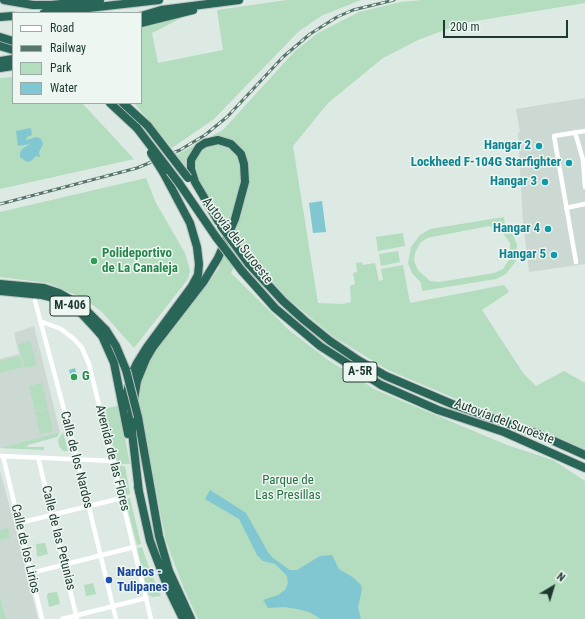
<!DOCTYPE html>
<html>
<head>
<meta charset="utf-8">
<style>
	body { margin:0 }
	#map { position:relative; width:585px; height:619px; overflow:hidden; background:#dde9e3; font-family:"Roboto Condensed",sans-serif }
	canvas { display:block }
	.legend { position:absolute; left:12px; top:12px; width:130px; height:92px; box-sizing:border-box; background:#edf6f1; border:1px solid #9aaaa4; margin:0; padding:5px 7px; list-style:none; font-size:12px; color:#1e3931 }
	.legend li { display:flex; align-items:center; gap:8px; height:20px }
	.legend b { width:20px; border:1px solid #9aaaa4 }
	.north { position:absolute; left:533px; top:567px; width:40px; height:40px; -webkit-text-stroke:3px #edf6f1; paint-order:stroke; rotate:38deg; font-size:11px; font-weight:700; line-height:16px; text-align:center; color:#1e3931 }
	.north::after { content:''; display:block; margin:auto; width:14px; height:18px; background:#1e3931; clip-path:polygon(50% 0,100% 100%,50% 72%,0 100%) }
	.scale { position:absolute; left:443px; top:20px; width:125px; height:18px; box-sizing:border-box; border:2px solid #1e3931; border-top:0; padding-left:5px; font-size:12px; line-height:14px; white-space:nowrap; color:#1e3931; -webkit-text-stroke:3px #edf6f1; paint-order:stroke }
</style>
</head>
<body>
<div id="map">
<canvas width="585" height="619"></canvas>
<ul class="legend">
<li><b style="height:5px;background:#fff"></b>Road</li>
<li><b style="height:5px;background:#58756c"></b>Railway</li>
<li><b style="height:11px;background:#b4dcbe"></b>Park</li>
<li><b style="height:11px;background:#81c7d2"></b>Water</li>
</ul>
<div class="north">N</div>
<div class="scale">200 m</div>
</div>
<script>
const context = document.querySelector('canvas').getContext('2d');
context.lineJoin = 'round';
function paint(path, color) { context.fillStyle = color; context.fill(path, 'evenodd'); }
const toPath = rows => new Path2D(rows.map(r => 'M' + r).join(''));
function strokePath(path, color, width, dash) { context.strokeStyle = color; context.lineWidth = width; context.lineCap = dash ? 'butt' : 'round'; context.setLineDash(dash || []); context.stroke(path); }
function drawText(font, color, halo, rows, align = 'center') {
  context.font = font + ' "Roboto Condensed",sans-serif'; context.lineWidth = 3; context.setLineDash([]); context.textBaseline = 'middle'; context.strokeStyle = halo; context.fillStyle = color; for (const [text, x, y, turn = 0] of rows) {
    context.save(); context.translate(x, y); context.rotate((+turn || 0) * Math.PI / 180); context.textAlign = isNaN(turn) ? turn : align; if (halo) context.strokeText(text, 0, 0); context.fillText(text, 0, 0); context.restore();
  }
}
const built = toPath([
	[585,98,585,264,529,272,523,222,518,133,520,132,516,109],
	[34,326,60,432,0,448,0,359,19,354,14,333],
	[0,471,15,527,38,619,6,619,0,596]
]);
const green = toPath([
	[287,0,361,0,321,16,298,32,214,119,172,148,134,103,141,103,141,25,191,13,152,33,158,63,223,50,217,10],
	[423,0,585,0,585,3,463,23,418,40,383,58,328,103,293,146,318,303,343,304,351,302,350,286,355,284,353,273,357,272,356,263,362,262,363,265,375,263,379,281,383,280,381,269,403,265,410,303,504,285,509,292,482,310,523,373,536,386,564,371,585,383,585,451,549,433,454,398,388,370,334,337,287,298,253,260,244,247,231,273,289,330,328,360,376,390,507,445,553,460,585,481,585,619,198,619,184,589,166,541,137,394,146,364,170,330,220,267,216,265,231,231,176,155,223,130,295,51,318,33,359,12,401,2],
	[13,77,13,103,82,103,134,159,0,189,0,78],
	[146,178,156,203,185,253,190,270,188,279,134,348,102,312,85,299,48,283,0,277,0,212],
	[504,217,505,226,513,235,517,245,516,261,506,274,496,279,422,291,421,283,412,273,408,263,411,247,420,235,430,229],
	[489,226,501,230,510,243,510,258,503,269,494,273,439,282,430,281,418,270,414,261,415,253,420,243,427,238],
	[403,233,405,246,378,251,376,237],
	[398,251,400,262,381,266,379,254],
	[30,341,37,365,25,368,18,344],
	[20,356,23,367,0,373,0,361],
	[42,383,48,408,35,411,29,386],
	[121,405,126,444,130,464,117,464,104,409],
	[48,409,53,431,40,434,35,412],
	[60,432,57,437,28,445,27,447,44,447,44,450,0,448],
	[63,432,68,451,63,451,59,446,58,440],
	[117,466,125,466,130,494,125,496],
	[130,498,141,544,137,545,125,499],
	[8,528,10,538,0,540,0,530],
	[45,543,48,554,37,557,36,544],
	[142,547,148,565,161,596,152,597,148,594,137,548],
	[93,583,96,594,86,596,84,585],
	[57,592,60,604,49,607,47,596,48,593],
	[0,596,6,619,0,619]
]);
const water = toPath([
	[31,128,32,135,27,137,26,140,37,137,41,139,43,144,39,152,40,157,36,156,31,161,27,162,20,157,20,153,22,149,30,144,18,146,16,131],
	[322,201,326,232,313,233,309,203],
	[75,368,78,380,72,382,69,370],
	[210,490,246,513,268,552,273,558,290,570,297,570,320,556,332,555,339,569,354,578,361,585,362,590,358,607,361,619,321,619,309,612,297,609,284,607,268,608,263,600,278,595,285,590,288,583,287,576,275,564,263,561,257,555,239,519,205,499]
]);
const street = toPath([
	[575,132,583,160,585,187],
	[566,208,585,204],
	[576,262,554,136,585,131],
	[35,301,77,458,116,619],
	[40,321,61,329,74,339,82,348,89,364,151,619],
	[0,456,114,461],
	[3,456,42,619],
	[38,457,77,619],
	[19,523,122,498],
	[31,573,134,547],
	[62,619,146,598]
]);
const highway = toPath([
	[4,0,33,5,51,5,100,0],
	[44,13,159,0],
	[141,16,161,10,239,0],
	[0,17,13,16],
	[141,23,193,10],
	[0,37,13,41],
	[0,46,13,50],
	[0,61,13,59],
	[0,68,13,66],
	[110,103,137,128],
	[123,103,148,126],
	[179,183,216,237],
	[248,263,283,301,304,320,330,341,358,360,386,376,452,404,538,434,585,455],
	[242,271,275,308,320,346,381,385,438,410,504,432,585,468],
	[0,284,44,288,59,293,82,306,106,330,116,346,126,370],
	[0,291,42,295,54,298,80,312,95,328,102,336,114,363,128,434],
	[126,407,127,393,131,376,137,363,147,347,192,286,198,275,199,264,197,247,190,223,163,172],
	[138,417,159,536,169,571,191,619],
	[138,487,150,541,168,588,183,619],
	[139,492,132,432,132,412,137,381,146,359,153,347,204,281,218,258,235,219,245,182,244,164,241,154,231,144,218,140,205,143,199,147,191,160,191,169,195,182,218,221]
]);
const rail = toPath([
	[0,204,137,168,180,150,205,135,227,117,283,57,310,34,337,17,353,10,394,0]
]);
const highwayBridge = toPath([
	[148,126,188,178],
	[137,128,179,183],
	[151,153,163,172],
	[221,226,248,263],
	[216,237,242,271],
	[126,370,138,417]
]);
const markers = [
	[539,146,4,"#0f9aa8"],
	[569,163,4,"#0f9aa8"],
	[545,182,4,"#0f9aa8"],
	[548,229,4,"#0f9aa8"],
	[554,255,4,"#0f9aa8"],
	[94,261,4,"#2e9e5b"],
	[74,377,4,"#2e9e5b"],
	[109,580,4,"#1a4fb4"]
];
const shields = [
	[70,306,40],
	[360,372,34]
];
const shieldNames = [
	["M-406",70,306],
	["A-5R",360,372]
];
const cultureNames = [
	["Hangar 2",531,146],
	["Lockheed F-104G Starfighter",561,163],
	["Hangar 3",537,182],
	["Hangar 4",540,229],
	["Hangar 5",546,255]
];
const streetNames = [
	["Autovía del Suroeste",237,241,52],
	["Autovía del Suroeste",504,422,21],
	["Avenida de las Flores",112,458,76],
	["Calle de los Nardos",76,460,76],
	["Calle de las Petunias",58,538,76],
	["Calle de los Lirios",25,549,77]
];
const leisureNames = [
	["Polideportivo",102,254],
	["de La Canaleja",102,269],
	["G",82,377]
];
const parkNames = [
	["Parque de",288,481],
	["Las Presillas",288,496]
];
const transitNames = [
	["Nardos -",117,573],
	["Tulipanes",117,588]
];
paint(built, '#cbd9d2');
paint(green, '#b4dcbe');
paint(water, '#81c7d2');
strokePath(highway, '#bcc4c1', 10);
strokePath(street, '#fff', 4.5);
strokePath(highway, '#296658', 8);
strokePath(rail, '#58756c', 3);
strokePath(rail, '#edf6f1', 1.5, [4.5]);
strokePath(highwayBridge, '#bcc4c1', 10, []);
strokePath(highwayBridge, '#296658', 8);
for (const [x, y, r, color] of markers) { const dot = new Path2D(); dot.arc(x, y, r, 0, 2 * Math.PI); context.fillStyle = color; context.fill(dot); strokePath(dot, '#edf6f1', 1.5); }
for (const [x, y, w] of shields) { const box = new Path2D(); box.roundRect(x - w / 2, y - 10, w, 20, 3); context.fillStyle = '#edf6f1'; context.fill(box); strokePath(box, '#1e3931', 1); }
drawText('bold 12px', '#1e3931', null, shieldNames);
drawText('bold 13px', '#0d838f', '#edf6f1', cultureNames, 'right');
drawText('13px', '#1e3931', '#edf6f1', streetNames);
drawText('bold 13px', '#27864d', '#edf6f1', leisureNames, 'left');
drawText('13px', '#277142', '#edf6f1', parkNames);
drawText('bold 13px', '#164399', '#edf6f1', transitNames, 'left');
</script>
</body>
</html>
